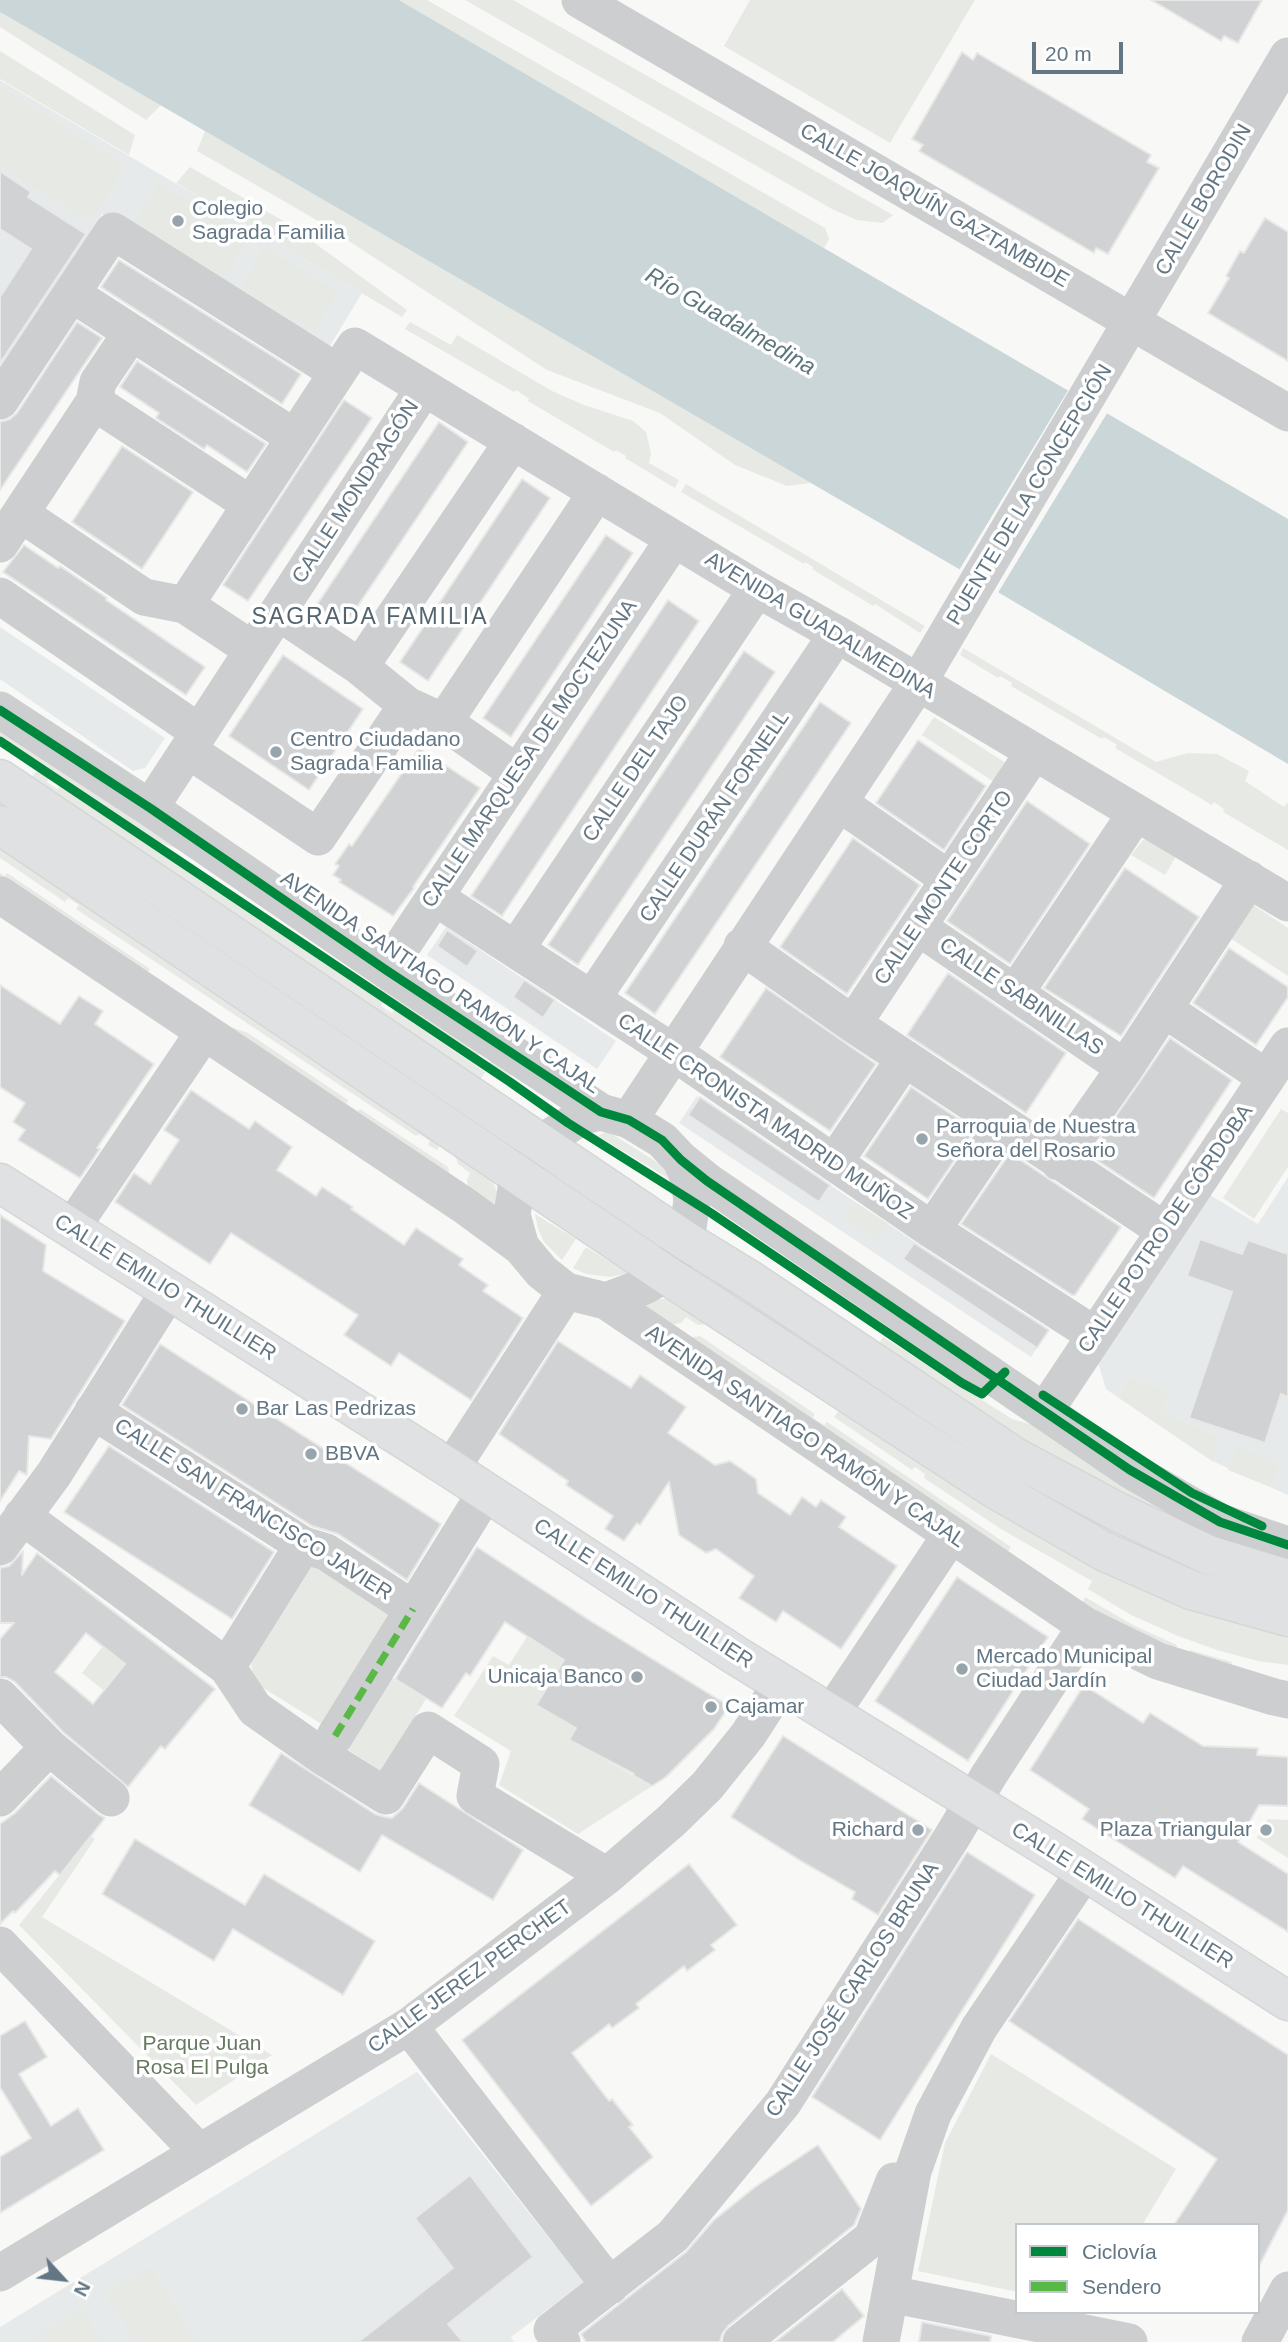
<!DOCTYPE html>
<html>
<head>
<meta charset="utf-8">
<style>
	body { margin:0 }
	#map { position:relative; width:1288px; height:2342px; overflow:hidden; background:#f8f8f7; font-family:Helvetica,sans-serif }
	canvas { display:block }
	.legend { position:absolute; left:1015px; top:2223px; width:245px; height:91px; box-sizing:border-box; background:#fff; border:2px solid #c0c8ce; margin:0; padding:9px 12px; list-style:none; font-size:21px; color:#627684 }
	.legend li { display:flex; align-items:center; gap:14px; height:35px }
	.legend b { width:35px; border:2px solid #c0c8ce }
	.north { position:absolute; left:28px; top:2244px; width:70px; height:70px; -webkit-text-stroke:5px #fff; paint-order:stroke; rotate:117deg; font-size:19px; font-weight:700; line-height:28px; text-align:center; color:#627684 }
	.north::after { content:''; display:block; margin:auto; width:24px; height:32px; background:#627684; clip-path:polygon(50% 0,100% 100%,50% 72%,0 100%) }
	.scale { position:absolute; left:1032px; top:42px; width:91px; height:32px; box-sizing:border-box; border:4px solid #627684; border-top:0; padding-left:9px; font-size:21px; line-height:24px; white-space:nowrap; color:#627684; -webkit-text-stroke:5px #fff; paint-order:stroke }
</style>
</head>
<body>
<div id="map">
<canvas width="1288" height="2342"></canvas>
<ul class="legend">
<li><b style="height:9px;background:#00873e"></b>Ciclovía</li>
<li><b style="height:9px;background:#58b947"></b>Sendero</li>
</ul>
<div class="north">N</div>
<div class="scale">20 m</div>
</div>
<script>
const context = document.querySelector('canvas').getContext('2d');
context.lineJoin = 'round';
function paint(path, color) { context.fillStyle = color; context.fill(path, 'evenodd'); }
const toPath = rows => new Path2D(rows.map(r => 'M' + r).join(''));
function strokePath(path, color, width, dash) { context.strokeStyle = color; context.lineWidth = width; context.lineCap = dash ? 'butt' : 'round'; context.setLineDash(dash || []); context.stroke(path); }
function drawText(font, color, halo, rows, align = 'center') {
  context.font = font + ' Helvetica,sans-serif'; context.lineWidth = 7; context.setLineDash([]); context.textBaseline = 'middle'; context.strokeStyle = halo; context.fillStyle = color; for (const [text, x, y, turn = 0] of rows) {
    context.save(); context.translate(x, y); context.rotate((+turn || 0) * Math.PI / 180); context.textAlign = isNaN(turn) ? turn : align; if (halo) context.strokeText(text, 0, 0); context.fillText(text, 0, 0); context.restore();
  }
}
const built = toPath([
	[0,80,362,293,328,349,102,214,0,370],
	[0,627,165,738,145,768,133,771,0,679],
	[446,927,616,1041,597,1069,427,955],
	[697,1096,1048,1331,1031,1357,679,1123],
	[1288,1177,1288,1495,1212,1461,1106,1389,1097,1359,1210,1195,1258,1224],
	[417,2072,584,2282,511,2337,514,2342,0,2342,0,2327]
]);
const green = toPath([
	[399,0,427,0,825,228,829,239,824,248],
	[465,0,513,0,893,215,883,223,857,220,832,209],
	[750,0,975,0,890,143,724,46],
	[0,12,161,105,146,120,0,27],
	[0,51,135,135,129,155,0,79],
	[0,86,126,166,90,223,0,166],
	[205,131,811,483,787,486,735,465,660,413,547,370,315,219,197,151],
	[190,167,287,223,407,310,402,317,176,183],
	[158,182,249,237,222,282,131,228],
	[264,247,338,291,314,332,240,288],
	[410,322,451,345,457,335,552,391,584,405,633,421,646,432,651,453,649,463,679,480,675,488,625,458,626,456,616,450,614,452,528,401,529,399,516,390,514,392,405,329],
	[686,484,925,626,920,633,875,604,873,606,812,569,813,567,805,562,804,564,681,492],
	[963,648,1156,762,1188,753,1217,754,1249,771,1245,781,1284,807,1288,802,1288,850,1223,812,1224,809,1214,802,1212,805,1115,748,1117,745,1104,737,1102,739,1011,686,1012,683,1000,676,998,678,960,655],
	[934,717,1006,763,994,782,922,735],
	[0,720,184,851,158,842,0,736],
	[37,770,49,778,47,782,57,789,60,786,383,1002,381,1006,392,1013,394,1010,485,1072,480,1080,30,780],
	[1152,837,1178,853,1165,875,1131,855,1143,840],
	[0,844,444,1140,437,1150,428,1145,430,1141,419,1134,416,1136,76,909,79,905,68,898,65,902,0,858],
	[0,873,5,876,7,873,150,969,143,979,0,884],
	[1249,902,1288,928,1288,976,1227,936],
	[386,978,527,1072,510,1076,489,1064,491,1060,480,1053,477,1056,379,990],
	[222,1024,248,1033,348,1100,347,1104,358,1111,360,1109,448,1167,451,1183],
	[1281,1109,1288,1113,1288,1167,1254,1219,1223,1198],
	[607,1131,673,1172,673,1181,598,1136],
	[455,1155,490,1176,497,1192,495,1212,470,1197,467,1180,470,1173,458,1164],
	[855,1202,889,1224,885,1231,881,1232,882,1236,879,1240,869,1234,867,1235,843,1219,848,1213,852,1212,851,1208],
	[535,1214,576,1239,562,1260,544,1242,538,1229],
	[586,1247,628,1273,610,1277,586,1274,573,1268],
	[692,1260,1225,1581,1122,1539,1021,1486,688,1267],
	[656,1299,671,1299,710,1319,707,1324,698,1325,686,1317,681,1323,662,1326,640,1304],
	[700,1336,815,1414,813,1418,824,1425,827,1422,1011,1547,1005,1556,681,1339],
	[883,1337,1012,1419,1030,1424,1041,1418,1288,1560,1145,1509,1026,1443,877,1346],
	[1130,1377,1168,1392,1161,1412,1220,1438,1212,1461,1119,1398],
	[841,1407,1288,1632,1288,1665,1258,1661,1220,1651,1178,1636,1131,1615,1088,1589,1092,1581,1001,1529,924,1478,925,1474,915,1467,912,1470,834,1417],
	[1238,1446,1280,1463,1270,1487,1228,1470],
	[312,1563,401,1613,328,1728,252,1681,251,1647],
	[553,1596,589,1619,536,1705,576,1728,569,1740,652,1786,578,1834,499,1785,511,1751,454,1716,493,1656,509,1665],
	[1085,1597,1133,1625,1177,1645,1176,1648,1189,1653,1190,1650,1232,1662,1230,1673,1081,1606],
	[124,1619,150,1639,107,1693,82,1673],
	[386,1674,426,1699,381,1771,341,1745],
	[1268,1819,1288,1820,1288,1858,1257,1838],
	[91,1836,95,1839,42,1917,272,2055,196,2105,19,1925],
	[991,2054,1176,2169,1142,2225,1017,2225,1017,2292,918,2271,945,2143],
	[150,2266,197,2342,135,2342,105,2294],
	[81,2308,102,2342,39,2342,36,2336]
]);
const water = toPath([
	[0,0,399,0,1288,519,1288,764,959,569,0,12]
]);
const pier = toPath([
	[1070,387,1109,410,996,596,958,572]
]);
const building = toPath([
	[1151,0,1262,0,1238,43,1224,36,1221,41,1151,0],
	[962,52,973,60,977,53,1151,155,1147,162,1159,168,1108,254,1096,248,1094,253,919,151,923,145,912,139,962,52],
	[0,171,31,192,28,197,86,234,0,363,0,297,31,249,0,229,0,171],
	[1265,218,1288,232,1288,361,1208,313,1229,278,1226,276,1240,251,1244,253,1265,218],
	[119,260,301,374,282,404,101,287,119,260],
	[77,322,102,338,0,490,0,422,10,419,17,413,77,322],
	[137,361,266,444,247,472,207,445,204,449,156,418,159,413,120,387,137,361],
	[344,400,372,418,248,601,223,585,344,400],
	[439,422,468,442,345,625,316,606,439,422],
	[122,446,193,492,142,569,72,522,122,446],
	[522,479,550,498,428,681,400,662,522,479],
	[606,535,633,553,511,737,483,718,606,535],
	[24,545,58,568,60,566,107,598,106,600,205,667,186,695,3,572,24,545],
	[668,600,699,621,502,916,471,896,668,600],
	[744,651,775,672,578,965,548,945,744,651],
	[283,655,363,709,309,790,229,736,283,655],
	[820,702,851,723,655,1014,625,993,820,702],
	[918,740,986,786,944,850,876,803,918,740],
	[419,748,480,788,413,887,414,888,393,916,339,882,341,880,333,875,339,866,335,864,349,844,352,846,419,748],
	[1027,801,1090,844,1010,964,947,921,1027,801],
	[853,838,920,885,847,994,780,947,853,838],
	[1125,868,1199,917,1121,1036,1044,988,1125,868],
	[447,930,478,951,467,967,437,946,447,930],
	[1229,948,1288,987,1288,997,1256,1045,1193,1003,1229,948],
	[948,973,1066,1053,1026,1113,907,1035,948,973],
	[524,980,555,1000,543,1018,513,997,524,980],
	[0,985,60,1024,79,996,103,1011,95,1024,154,1064,97,1148,100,1149,80,1178,18,1140,25,1130,13,1122,25,1103,0,1087,0,985],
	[766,988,876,1064,830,1131,720,1057,766,988],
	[1170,1038,1232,1080,1154,1198,1089,1155,1170,1038],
	[911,1087,975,1130,928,1199,864,1156,911,1087],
	[191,1090,249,1129,255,1121,292,1147,277,1170,316,1196,322,1187,353,1207,351,1209,404,1245,416,1228,463,1259,459,1265,488,1285,483,1291,523,1318,471,1400,399,1353,391,1366,344,1335,358,1315,231,1233,210,1264,115,1202,134,1173,150,1184,179,1140,164,1130,191,1090],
	[700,1097,830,1185,819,1202,688,1115,700,1097],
	[1010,1153,1121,1227,1075,1295,1072,1295,961,1224,1010,1153],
	[0,1215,46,1245,43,1271,125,1321,51,1439,29,1436,27,1475,19,1471,0,1501,0,1215],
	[1200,1239,1242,1254,1248,1240,1288,1254,1288,1397,1281,1394,1265,1443,1189,1418,1232,1292,1187,1276,1200,1239],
	[914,1243,1049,1330,1037,1348,903,1259,914,1243],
	[558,1341,631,1388,640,1375,686,1407,668,1433,715,1465,730,1461,756,1479,758,1493,790,1515,802,1497,816,1507,821,1500,846,1517,839,1527,897,1566,841,1649,783,1611,776,1622,739,1598,754,1576,716,1549,706,1553,679,1535,669,1482,640,1525,637,1523,624,1541,605,1529,613,1516,566,1485,568,1481,499,1434,558,1341],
	[160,1344,441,1524,407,1580,338,1534,312,1526,122,1405,160,1344],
	[109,1446,274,1552,232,1619,64,1512,109,1446],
	[477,1547,589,1620,729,1706,714,1729,666,1777,652,1786,633,1775,634,1774,569,1740,576,1728,536,1705,564,1660,505,1622,470,1676,466,1673,442,1708,395,1679,477,1547],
	[23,1551,22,1575,37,1553,215,1689,165,1749,161,1746,128,1787,63,1732,15,1682,6,1677,0,1677,0,1639,14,1623,0,1623,0,1568,9,1566,23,1551],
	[86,1633,125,1664,93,1704,55,1672,86,1633],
	[957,1577,1048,1637,968,1761,875,1701,957,1577],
	[1084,1685,1143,1723,1150,1713,1203,1746,1258,1748,1257,1755,1288,1757,1288,1806,1259,1805,1238,1842,1288,1874,1288,1932,1183,1866,1175,1878,1140,1856,1082,1819,1089,1809,1030,1770,1084,1685],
	[783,1736,932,1830,878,1915,852,1899,855,1892,801,1861,731,1817,783,1736],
	[281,1753,375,1814,385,1817,392,1818,403,1808,419,1783,523,1850,493,1900,382,1835,360,1872,249,1805,281,1753],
	[51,1776,98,1814,105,1818,60,1875,55,1871,15,1913,13,1911,0,1924,0,1824,15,1813,51,1776],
	[135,1839,245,1905,264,1874,375,1941,343,1995,233,1929,214,1961,102,1894,135,1839],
	[967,1852,1035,1895,880,2140,812,2097,967,1852],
	[689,1864,737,1925,711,1945,715,1950,687,1971,684,1966,636,2004,639,2008,612,2028,609,2024,572,2053,609,2101,612,2099,633,2125,629,2127,653,2157,591,2206,462,2040,689,1864],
	[1078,1919,1288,2055,1288,2210,1258,2268,1258,2225,1174,2225,1217,2159,1009,2021,1078,1919],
	[25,2021,47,2057,19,2074,51,2126,78,2108,104,2150,0,2213,0,2157,31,2138,0,2087,0,2036,25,2021],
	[818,2145,861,2209,854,2225,728,2326,722,2334,720,2342,586,2342,581,2334,686,2252,714,2220,755,2187,818,2145],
	[470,2175,533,2257,448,2324,463,2342,358,2342,453,2268,415,2218,470,2175],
	[842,2289,864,2316,833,2342,775,2342,842,2289],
	[922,2322,991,2336,990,2342,919,2342,922,2322]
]);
const minor = toPath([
	[580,0,1288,413],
	[72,294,294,437],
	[0,401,113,231,337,372],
	[94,402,250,504],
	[21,514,144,597,185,605,253,650],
	[0,544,94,402,98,382,131,333],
	[0,596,199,732],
	[185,605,355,346,757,589,837,634,1288,903],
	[278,612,360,667,407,705,444,722,517,773],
	[360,667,513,441],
	[0,710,150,808,386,970,601,1112,629,1120,662,1140,681,1160,707,1181,1130,1470,1220,1522,1288,1545],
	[444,722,597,492],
	[188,750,318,837,407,705],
	[839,803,949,879],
	[150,808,424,388],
	[0,895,465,1206,521,1247,542,1272,566,1291,606,1301,1086,1626,1158,1661,1274,1697,1288,1700],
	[436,898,673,1052,932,1230,1095,1335],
	[918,927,1125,1068],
	[742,946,853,1024,1164,1230],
	[516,949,757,589],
	[386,970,674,539],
	[1016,992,1136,813],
	[592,999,837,634],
	[1164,1009,1267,1078],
	[853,1024,1034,752],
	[629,1120,918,683,1288,56],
	[1059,1162,1125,1068,1249,879],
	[834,1163,905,1058],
	[71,1229,204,1032],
	[932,1230,1004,1124],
	[521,1247,512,1215,518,1175,542,1142,583,1116,601,1112],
	[606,1301,645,1286,665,1274,686,1241,692,1201,689,1179,681,1160],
	[93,1411,303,1545,326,1552,413,1609],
	[1045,1411,1288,1046],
	[451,1469,566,1291],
	[22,1516,227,1667,255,1709,322,1756,386,1796,428,1730,481,1764,475,1796,607,1876],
	[0,1547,54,1474,169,1291],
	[227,1667,303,1545],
	[0,1697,49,1747,111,1798],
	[831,1714,950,1536],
	[335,1736,486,1492],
	[0,1798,49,1747],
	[0,1945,199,2152],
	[409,2026,610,2286],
	[0,2273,409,2026,607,1876,671,1821,707,1786,748,1735,781,1684],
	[890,2294,1129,2342],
	[562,2342,552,2330,673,2236,783,2103,952,1837,989,1775,1086,1626],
	[741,2342,872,2238,894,2181],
	[881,2342,913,2171,933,2114,979,2028,1085,1871],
	[1260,2342,1288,2290]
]);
const major = toPath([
	[0,779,686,1241,750,1280,1015,1457,1120,1513,1209,1555,1288,1579],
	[0,825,665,1274,995,1489,1105,1552,1191,1590,1288,1617],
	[0,1183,451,1469,735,1655,1055,1852,1288,2001]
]);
const quiet = toPath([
	[335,1736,413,1609]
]);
const cycleway = toPath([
	[0,710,150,808,386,970,601,1112,629,1120,662,1140,681,1160,707,1181,1130,1470,1220,1522,1288,1545],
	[0,741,510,1082,568,1123,711,1213,962,1383,982,1394,1005,1372],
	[1043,1395,1192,1493,1262,1526]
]);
const markers = [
	[178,221,7,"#96a4ac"],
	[276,752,7,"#96a4ac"],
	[922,1139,7,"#96a4ac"],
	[242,1409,7,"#96a4ac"],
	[311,1454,7,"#96a4ac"],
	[962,1669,7,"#96a4ac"],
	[637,1677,7,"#96a4ac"],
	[711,1707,7,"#96a4ac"],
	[918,1830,7,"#96a4ac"],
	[1266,1830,7,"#96a4ac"]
];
const streetNames = [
	["CALLE BORODIN",1204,200,-60],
	["CALLE JOAQUÍN GAZTAMBIDE",934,206,30],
	["CALLE MONDRAGÓN",356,492,-57],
	["PUENTE DE LA CONCEPCIÓN",1030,495,-59],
	["AVENIDA GUADALMEDINA",820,626,31],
	["CALLE MARQUESA DE MOCTEZUNA",530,754,-56],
	["CALLE DEL TAJO",636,769,-56],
	["CALLE DURÁN FORNELL",715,817,-56],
	["CALLE MONTE CORTO",944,888,-56],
	["AVENIDA SANTIAGO RAMÓN Y CAJAL",440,983,34],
	["CALLE SABINILLAS",1021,997,34],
	["CALLE CRONISTA MADRID MUÑOZ",765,1117,34],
	["CALLE POTRO DE CÓRDOBA",1166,1229,-56],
	["CALLE EMILIO THUILLIER",165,1288,32],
	["AVENIDA SANTIAGO RAMÓN Y CAJAL",805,1437,34],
	["CALLE SAN FRANCISCO JAVIER",253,1510,32],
	["CALLE EMILIO THUILLIER",643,1594,33],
	["CALLE EMILIO THUILLIER",1122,1896,32],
	["CALLE JEREZ PERCHET",470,1977,-36],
	["CALLE JOSÉ CARLOS BRUNA",853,1990,-57]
];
const poiNames = [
	["Colegio",192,209],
	["Sagrada Familia",192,233],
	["Centro Ciudadano",290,740],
	["Sagrada Familia",290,764],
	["Parroquia de Nuestra",936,1127],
	["Señora del Rosario",936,1151],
	["Bar Las Pedrizas",256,1409],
	["BBVA",325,1454],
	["Mercado Municipal",976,1657],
	["Ciudad Jardín",976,1681],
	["Unicaja Banco",623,1677,"right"],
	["Cajamar",725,1707],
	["Richard",904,1830,"right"],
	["Plaza Triangular",1252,1830,"right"]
];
const parkNames = [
	["Parque Juan",202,2044],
	["Rosa El Pulga",202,2068]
];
const waterNames = [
	["Río Guadalmedina",730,322,30]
];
const neighbourhoodNames = [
	["SAGRADA FAMILIA",370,618]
];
paint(built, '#e7eaea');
paint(green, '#e7eae4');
paint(water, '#cbd6d8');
paint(pier, '#f8f8f7');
paint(building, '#d0d2d3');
strokePath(building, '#e8e8e7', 2);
strokePath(major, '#d5d6d7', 41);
strokePath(minor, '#cdcecf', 37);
strokePath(major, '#e0e1e2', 38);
strokePath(quiet, '#58b947', 7, [14, 7]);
strokePath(cycleway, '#00873e', 9);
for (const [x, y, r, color] of markers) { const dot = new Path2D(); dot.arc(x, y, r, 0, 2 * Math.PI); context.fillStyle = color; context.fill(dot); strokePath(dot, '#fff', 2.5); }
drawText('21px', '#627684', '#fff', streetNames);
drawText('21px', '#627684', '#fff', poiNames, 'left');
drawText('21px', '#677a61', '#fff', parkNames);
drawText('italic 23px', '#5d767d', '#fff', waterNames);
context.letterSpacing = '2px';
drawText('23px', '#54646e', '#fff', neighbourhoodNames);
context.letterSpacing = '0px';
</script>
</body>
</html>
